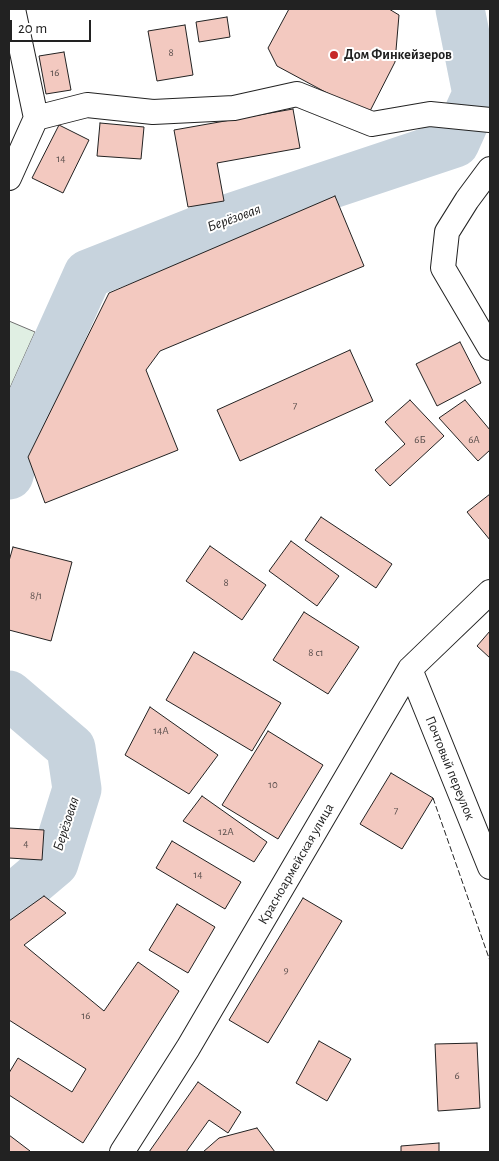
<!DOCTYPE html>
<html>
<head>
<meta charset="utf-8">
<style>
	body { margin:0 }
	#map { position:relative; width:499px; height:1161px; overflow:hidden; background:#fff; font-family:"Alegreya Sans",sans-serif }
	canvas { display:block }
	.frame { position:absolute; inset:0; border:10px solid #222; pointer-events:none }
	.scale { position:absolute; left:10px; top:20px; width:81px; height:22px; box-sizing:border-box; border:2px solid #222; border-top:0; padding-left:6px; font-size:15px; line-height:18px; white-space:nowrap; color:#222; -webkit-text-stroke:4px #fff; paint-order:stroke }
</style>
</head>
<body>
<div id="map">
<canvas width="499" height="1161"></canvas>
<div class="frame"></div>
<div class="scale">20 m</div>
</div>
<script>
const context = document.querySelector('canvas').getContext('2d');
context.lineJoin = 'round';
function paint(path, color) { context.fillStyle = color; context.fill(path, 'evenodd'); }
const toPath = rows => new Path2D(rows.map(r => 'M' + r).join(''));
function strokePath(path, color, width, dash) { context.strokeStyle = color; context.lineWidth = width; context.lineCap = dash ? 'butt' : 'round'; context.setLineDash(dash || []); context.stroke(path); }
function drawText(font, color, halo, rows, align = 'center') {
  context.font = font + ' "Alegreya Sans",sans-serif'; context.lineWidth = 4; context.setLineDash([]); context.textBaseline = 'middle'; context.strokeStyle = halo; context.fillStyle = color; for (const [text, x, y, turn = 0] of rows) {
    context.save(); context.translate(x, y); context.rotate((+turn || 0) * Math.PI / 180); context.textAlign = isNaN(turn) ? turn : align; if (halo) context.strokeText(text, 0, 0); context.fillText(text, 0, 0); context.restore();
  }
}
const green = toPath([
	[9,321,35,332,9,390,9,321]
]);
const river = toPath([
	[9,475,26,412,88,274,230,218,455,143,477,94,460,9],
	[9,695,71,748,77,789,54,863,9,901]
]);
const building = toPath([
	[289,9,389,9,399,15,395,62,368,115,277,66,268,48,289,9],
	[227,17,230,37,199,42,196,22,227,17],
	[185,25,193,75,157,81,148,31,185,25],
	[64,52,71,90,46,94,39,56,64,52],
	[293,109,300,148,217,163,224,201,188,207,174,130,293,109],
	[100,123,144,127,141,159,97,156,100,123],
	[59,125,89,140,63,193,32,178,59,125],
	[335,196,364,266,160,351,146,370,178,450,45,503,28,457,109,293,335,196],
	[460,342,481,383,437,406,416,364,460,342],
	[350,350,373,401,240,461,217,410,350,350],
	[410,400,444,436,390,486,375,470,405,444,385,422,410,400],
	[465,400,490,430,490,450,478,461,439,418,465,400],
	[490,494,490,540,467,512,490,494],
	[321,517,392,564,376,588,305,540,321,517],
	[291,541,339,576,317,606,269,571,291,541],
	[210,546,266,585,242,620,186,581,210,546],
	[13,547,72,562,51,641,9,630,9,561,13,547],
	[304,612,359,647,328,694,273,660,304,612],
	[490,631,490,658,477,646,490,631],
	[194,652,281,703,252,751,166,700,194,652],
	[150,707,218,755,189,794,125,755,150,707],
	[268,731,323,765,278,839,222,805,268,731],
	[391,773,433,798,402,849,360,824,391,773],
	[202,796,267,842,254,862,183,821,202,796],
	[9,828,44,830,42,860,9,858,9,828],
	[172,841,241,882,225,909,156,868,172,841],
	[44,896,66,913,24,945,104,1011,138,962,179,991,83,1143,9,1095,9,1073,18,1058,72,1092,86,1069,9,1020,9,921,44,896],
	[303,898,342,921,268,1043,229,1020,303,898],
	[177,904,215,927,188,973,149,950,177,904],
	[319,1041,351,1059,327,1101,296,1083,319,1041],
	[477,1043,480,1108,438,1111,435,1044,477,1043],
	[198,1082,241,1112,228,1133,209,1120,186,1152,149,1152,198,1082],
	[257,1128,275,1152,203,1152,219,1138,257,1128],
	[9,1135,30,1151,29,1152,9,1152,9,1135],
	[439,1143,439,1152,401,1152,401,1146,439,1143]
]);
const street = toPath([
	[36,118,87,105,153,112,234,108,297,94,372,124,430,114,490,120],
	[490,169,467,200,447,232,443,268,490,348],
	[9,178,36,118,13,9],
	[410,669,490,867],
	[122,1152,188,1048,410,669,490,592]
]);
const fence = toPath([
	[433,798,490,961]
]);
const markers = [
	[334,55,5,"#c62828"]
];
const numberNames = [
	["8",171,53],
	["16",55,73],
	["14",61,159],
	["7",295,406],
	["6Б",420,440],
	["6А",474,440],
	["8",226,583],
	["8/1",36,596],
	["8 с1",316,653],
	["14А",161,731],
	["10",273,785],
	["7",396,811],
	["12А",226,832],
	["4",26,844],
	["14",198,875],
	["9",286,970],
	["16",86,1016],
	["6",457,1076]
];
const poiNames = [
	["Дом Финкейзеров",344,55]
];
const streetNames = [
	["Почтовый переулок",450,768,68],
	["Красноармейская улица",296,864,-60]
];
const waterNames = [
	["Берёзовая",234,218,-20],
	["Берёзовая",66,824,-72]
];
paint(green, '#e0efe3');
strokePath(green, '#6f6f6f', 1);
strokePath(river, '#c7d3dd', 49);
paint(building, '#f3c9c0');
strokePath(building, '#222', 1);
strokePath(street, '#222', 26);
strokePath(street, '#fff', 24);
strokePath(fence, '#222', 1, [6, 2.5]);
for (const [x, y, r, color] of markers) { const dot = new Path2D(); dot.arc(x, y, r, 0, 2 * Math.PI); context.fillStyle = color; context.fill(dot); strokePath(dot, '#fff', 2); }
drawText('11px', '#564c4a', null, numberNames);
drawText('bold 14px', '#222', '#fff', poiNames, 'left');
drawText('14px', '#222', '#fff', streetNames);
drawText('italic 15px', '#222', '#fff', waterNames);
</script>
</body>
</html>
